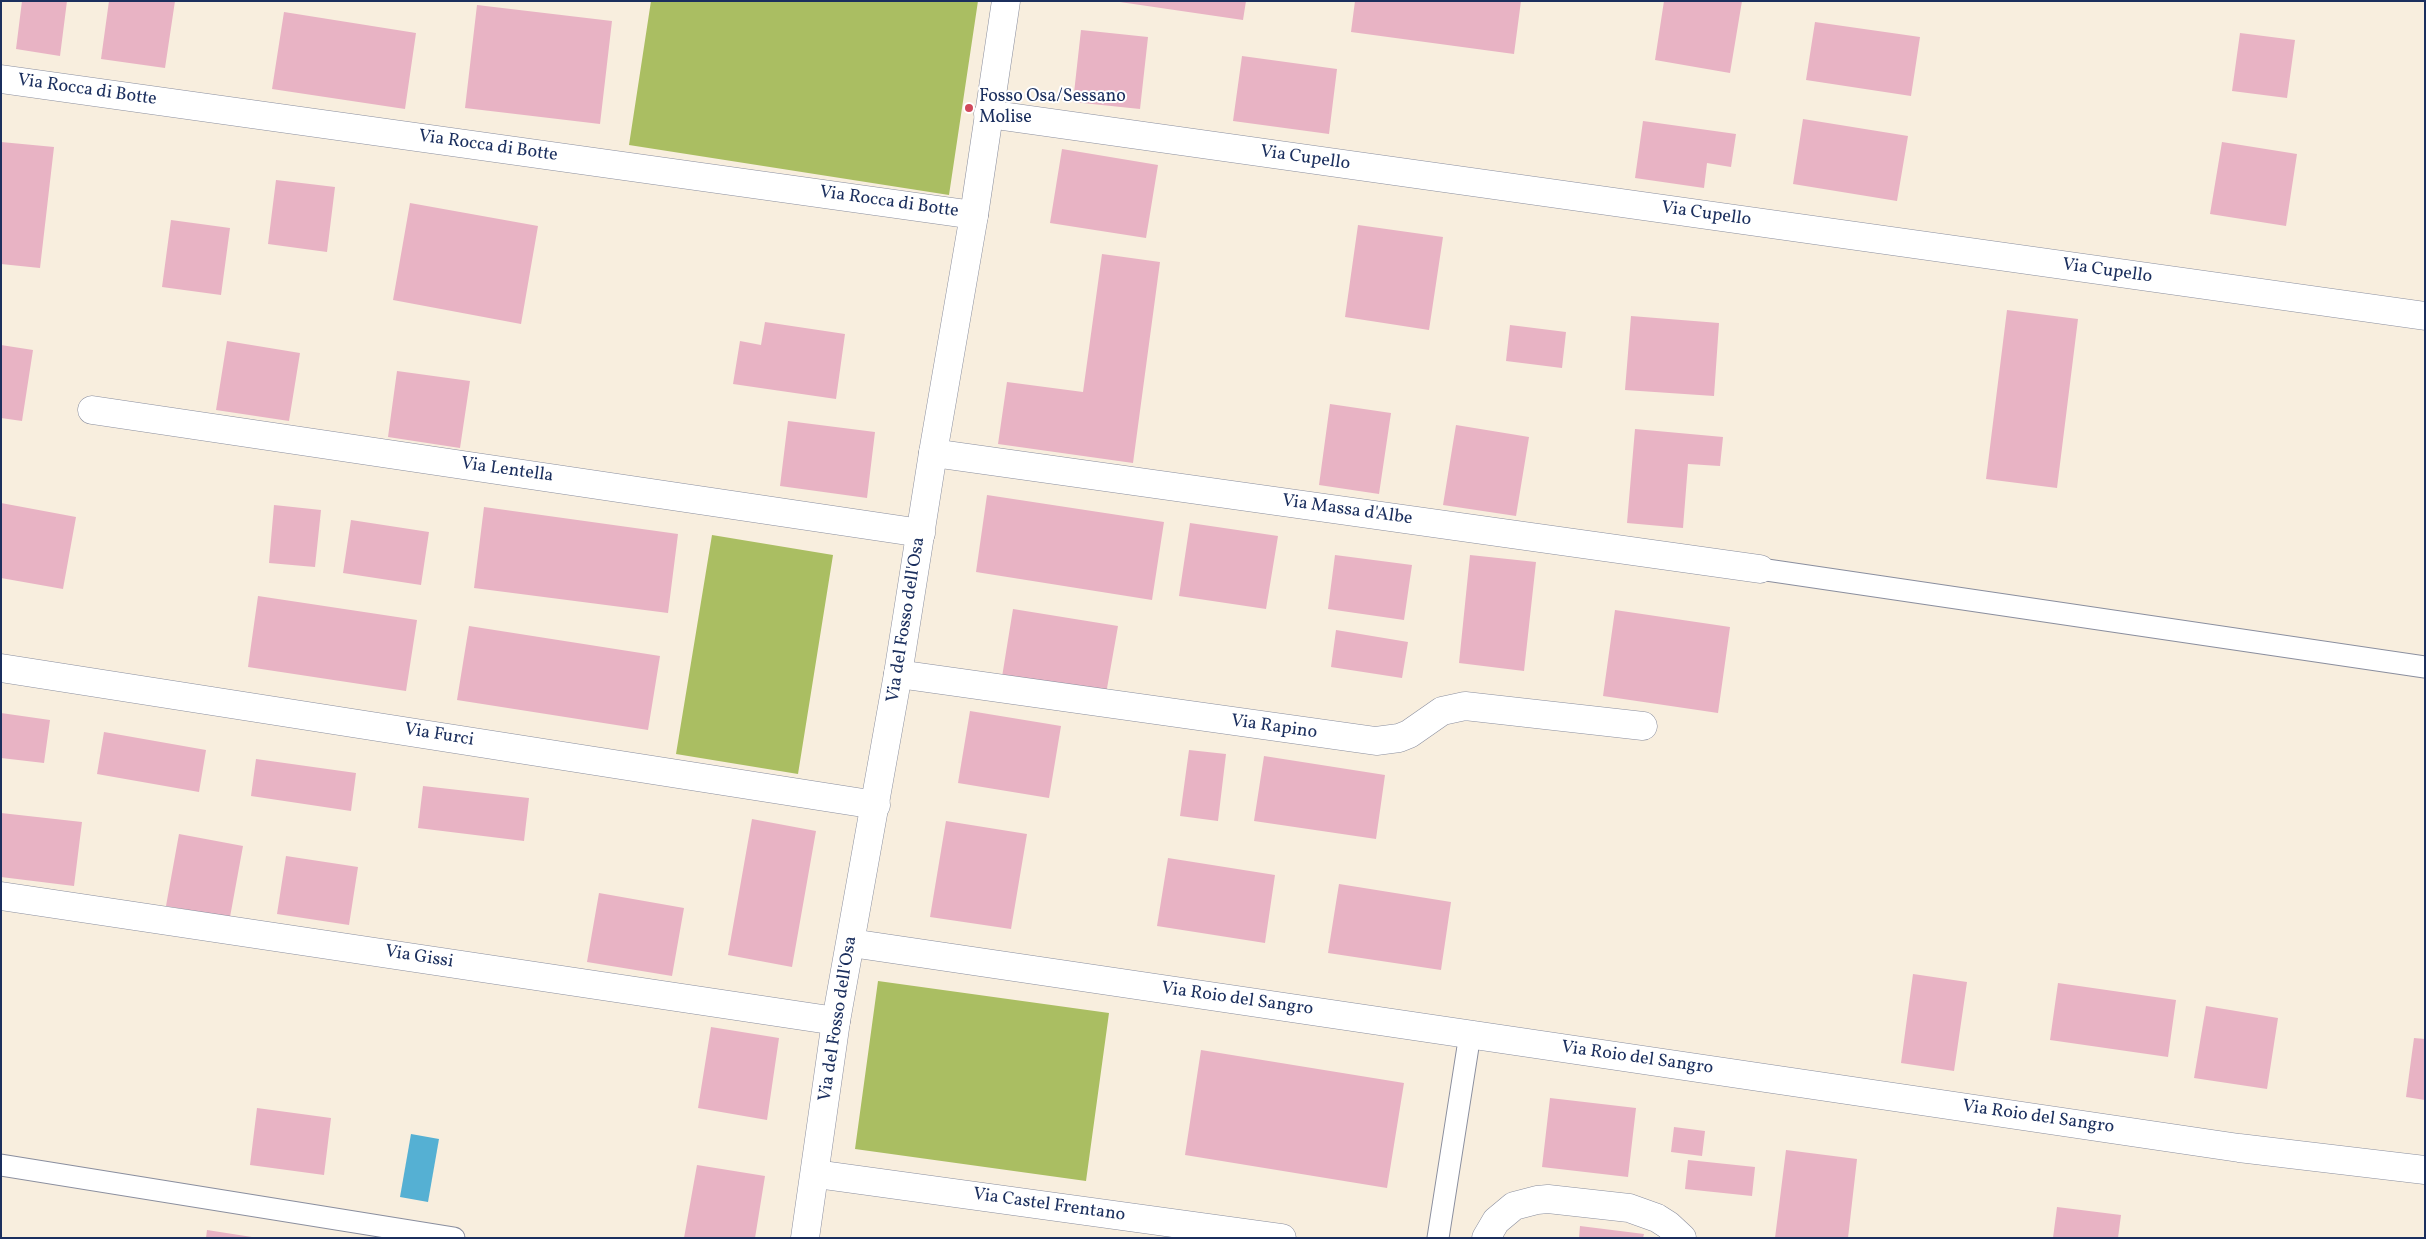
<!DOCTYPE html>
<html>
<head>
<meta charset="utf-8">
<style>
	body { margin:0 }
	#map { position:relative; width:2426px; height:1239px; overflow:hidden; background:#f8eede; font-family:Vollkorn,serif }
	canvas { display:block }
	.frame { position:absolute; inset:0; border:2px solid #1b2f5e; pointer-events:none }
</style>
</head>
<body>
<div id="map">
<canvas width="2426" height="1239"></canvas>
<div class="frame"></div>
</div>
<script>
const context = document.querySelector('canvas').getContext('2d');
context.lineJoin = 'round';
function paint(path, color) { context.fillStyle = color; context.fill(path, 'evenodd'); }
const toPath = rows => new Path2D(rows.map(r => 'M' + r).join(''));
function strokePath(path, color, width, dash) { context.strokeStyle = color; context.lineWidth = width; context.lineCap = dash ? 'butt' : 'round'; context.setLineDash(dash || []); context.stroke(path); }
function drawText(font, color, halo, rows, align = 'center') {
  context.font = font + ' Vollkorn,serif'; context.lineWidth = 4; context.setLineDash([]); context.textBaseline = 'middle'; context.strokeStyle = halo; context.fillStyle = color; for (const [text, x, y, turn = 0] of rows) {
    context.save(); context.translate(x, y); context.rotate((+turn || 0) * Math.PI / 180); context.textAlign = isNaN(turn) ? turn : align; if (halo) context.strokeText(text, 0, 0); context.fillText(text, 0, 0); context.restore();
  }
}
const green = toPath([
	[651,1,978,1,949,195,629,145],
	[712,535,833,555,798,774,676,754],
	[878,981,1109,1013,1086,1181,855,1149]
]);
const water = toPath([
	[411,1134,439,1139,428,1202,400,1197]
]);
const building = toPath([
	[22,1,67,1,60,56,16,49],
	[109,1,175,1,165,68,101,59],
	[1113,1,1246,1,1243,20],
	[1355,1,1521,1,1514,54,1351,32],
	[1664,1,1742,1,1730,73,1655,60],
	[477,5,612,21,600,124,465,108],
	[284,12,416,33,405,109,272,89],
	[1815,22,1920,37,1911,96,1806,80],
	[1081,30,1148,37,1140,109,1073,102],
	[2240,33,2295,40,2287,98,2232,91],
	[1242,56,1337,69,1329,134,1233,121],
	[1803,119,1908,136,1897,201,1793,184],
	[1643,121,1736,134,1731,167,1707,163,1704,188,1635,178],
	[1,142,54,147,40,268,1,264],
	[2222,142,2297,154,2286,226,2210,214],
	[1062,149,1158,165,1146,238,1050,223],
	[276,180,335,187,327,252,268,244],
	[410,203,538,226,521,324,393,300],
	[171,220,230,228,221,295,162,287],
	[1358,225,1443,237,1429,330,1345,317],
	[1102,254,1160,262,1133,463,998,444,1007,382,1083,392],
	[2007,310,2078,319,2057,488,1986,479],
	[1631,316,1719,323,1714,396,1625,390],
	[765,322,845,334,836,399,733,384,740,341,761,345],
	[1510,325,1566,332,1562,368,1506,361],
	[227,341,300,353,289,421,216,410],
	[1,345,33,350,22,421,1,418],
	[397,371,470,381,460,448,388,437],
	[1330,404,1391,413,1379,494,1319,485],
	[788,421,875,432,867,498,780,486],
	[1456,425,1529,437,1516,516,1443,505],
	[1635,429,1723,437,1720,466,1688,464,1683,528,1627,523],
	[987,495,1164,522,1152,600,976,572],
	[1,503,76,517,63,589,1,578],
	[274,505,321,510,315,567,269,563],
	[484,507,678,534,668,613,474,588],
	[351,520,429,532,421,585,343,573],
	[1190,523,1278,536,1266,609,1179,596],
	[1335,555,1412,565,1404,620,1328,609],
	[1470,555,1536,562,1524,671,1459,663],
	[258,596,417,620,406,691,248,667],
	[1013,609,1118,626,1106,694,1002,677],
	[1615,610,1730,627,1718,713,1603,696],
	[469,626,660,656,648,730,457,700],
	[1336,630,1408,642,1402,678,1331,667],
	[970,711,1061,726,1049,798,958,783],
	[1,713,50,720,44,763,1,758],
	[104,732,206,750,199,792,97,774],
	[1189,750,1226,754,1218,821,1180,816],
	[1264,756,1385,775,1376,839,1254,821],
	[256,759,356,773,351,811,251,796],
	[423,786,529,798,524,841,418,828],
	[1,813,82,822,74,886,1,877],
	[752,819,816,831,792,967,728,955],
	[946,821,1027,834,1011,929,930,917],
	[179,834,243,846,230,917,166,906],
	[286,856,358,867,349,925,277,914],
	[1168,858,1275,875,1265,943,1157,926],
	[1339,884,1451,902,1441,970,1328,953],
	[599,893,684,908,672,976,587,962],
	[1913,974,1967,982,1954,1071,1901,1063],
	[2058,983,2176,1000,2168,1057,2050,1040],
	[2206,1006,2278,1018,2267,1089,2194,1078],
	[711,1027,779,1038,767,1120,698,1108],
	[2414,1038,2425,1039,2425,1100,2406,1097],
	[1201,1050,1404,1083,1387,1188,1185,1155],
	[1550,1098,1636,1108,1628,1177,1542,1167],
	[257,1108,331,1118,324,1175,250,1165],
	[1674,1127,1705,1131,1702,1156,1671,1152],
	[1786,1150,1857,1159,1848,1238,1775,1238],
	[1688,1160,1755,1167,1752,1196,1685,1189],
	[697,1165,765,1176,755,1238,684,1238],
	[2057,1207,2121,1215,2118,1238,2053,1238],
	[1580,1226,1644,1234,1643,1238,1579,1238],
	[207,1230,252,1237,252,1238,206,1238]
]);
const service = toPath([
	[1760,569,2425,667],
	[1,1165,454,1238],
	[1438,1238,1470,1034]
]);
const minor = toPath([
	[1,79,974,215],
	[988,114,2425,316],
	[92,410,921,533],
	[933,453,1760,569],
	[1,668,876,805],
	[898,674,1376,741,1399,738,1409,734,1442,711,1465,706,1643,726],
	[1,896,836,1021],
	[851,943,2239,1148,2425,1170],
	[816,1174,1282,1238],
	[1486,1238,1496,1221,1514,1206,1537,1200,1548,1199,1629,1208,1657,1218,1668,1225,1682,1238]
]);
const tertiary = toPath([
	[805,1238,836,1021,898,674,933,453,974,215,1006,1]
]);
const markers = [
	[969,108,5,"#d1495b"]
];
const streetNames = [
	["Via Rocca di Botte",87,91,8],
	["Via Rocca di Botte",488,147,8],
	["Via Cupello",1305,159,8],
	["Via Rocca di Botte",889,203,8],
	["Via Cupello",1706,215,8],
	["Via Cupello",2107,272,8],
	["Via Lentella",507,471,8],
	["Via Massa d'Albe",1347,511,8],
	["Via del Fosso dell'Osa",907,620,-81],
	["Via Rapino",1274,728,8],
	["Via Furci",439,736,9],
	["Via Gissi",419,958,9],
	["Via Roio del Sangro",1237,1000,8],
	["Via del Fosso dell'Osa",839,1019,-81],
	["Via Roio del Sangro",1637,1059,8],
	["Via Roio del Sangro",2038,1118,8],
	["Via Castel Frentano",1049,1206,8]
];
const poiNames = [
	["Fosso Osa/Sessano",979,98],
	["Molise",979,119]
];
paint(green, '#aabe62');
paint(water, '#55b0d3');
paint(building, '#e8b3c4');
strokePath(service, '#8a8e9e', 23);
strokePath(minor, '#8a8e9e', 29);
strokePath(tertiary, '#8a8e9e', 29);
strokePath(service, '#fff', 21);
strokePath(minor, '#fff', 28);
strokePath(tertiary, '#fff', 28);
for (const [x, y, r, color] of markers) { const dot = new Path2D(); dot.arc(x, y, r, 0, 2 * Math.PI); context.fillStyle = color; context.fill(dot); strokePath(dot, '#fff', 2); }
drawText('18px', '#1b2f5e', '#fff', streetNames);
drawText('18px', '#1b2f5e', '#fff', poiNames, 'left');
</script>
</body>
</html>
